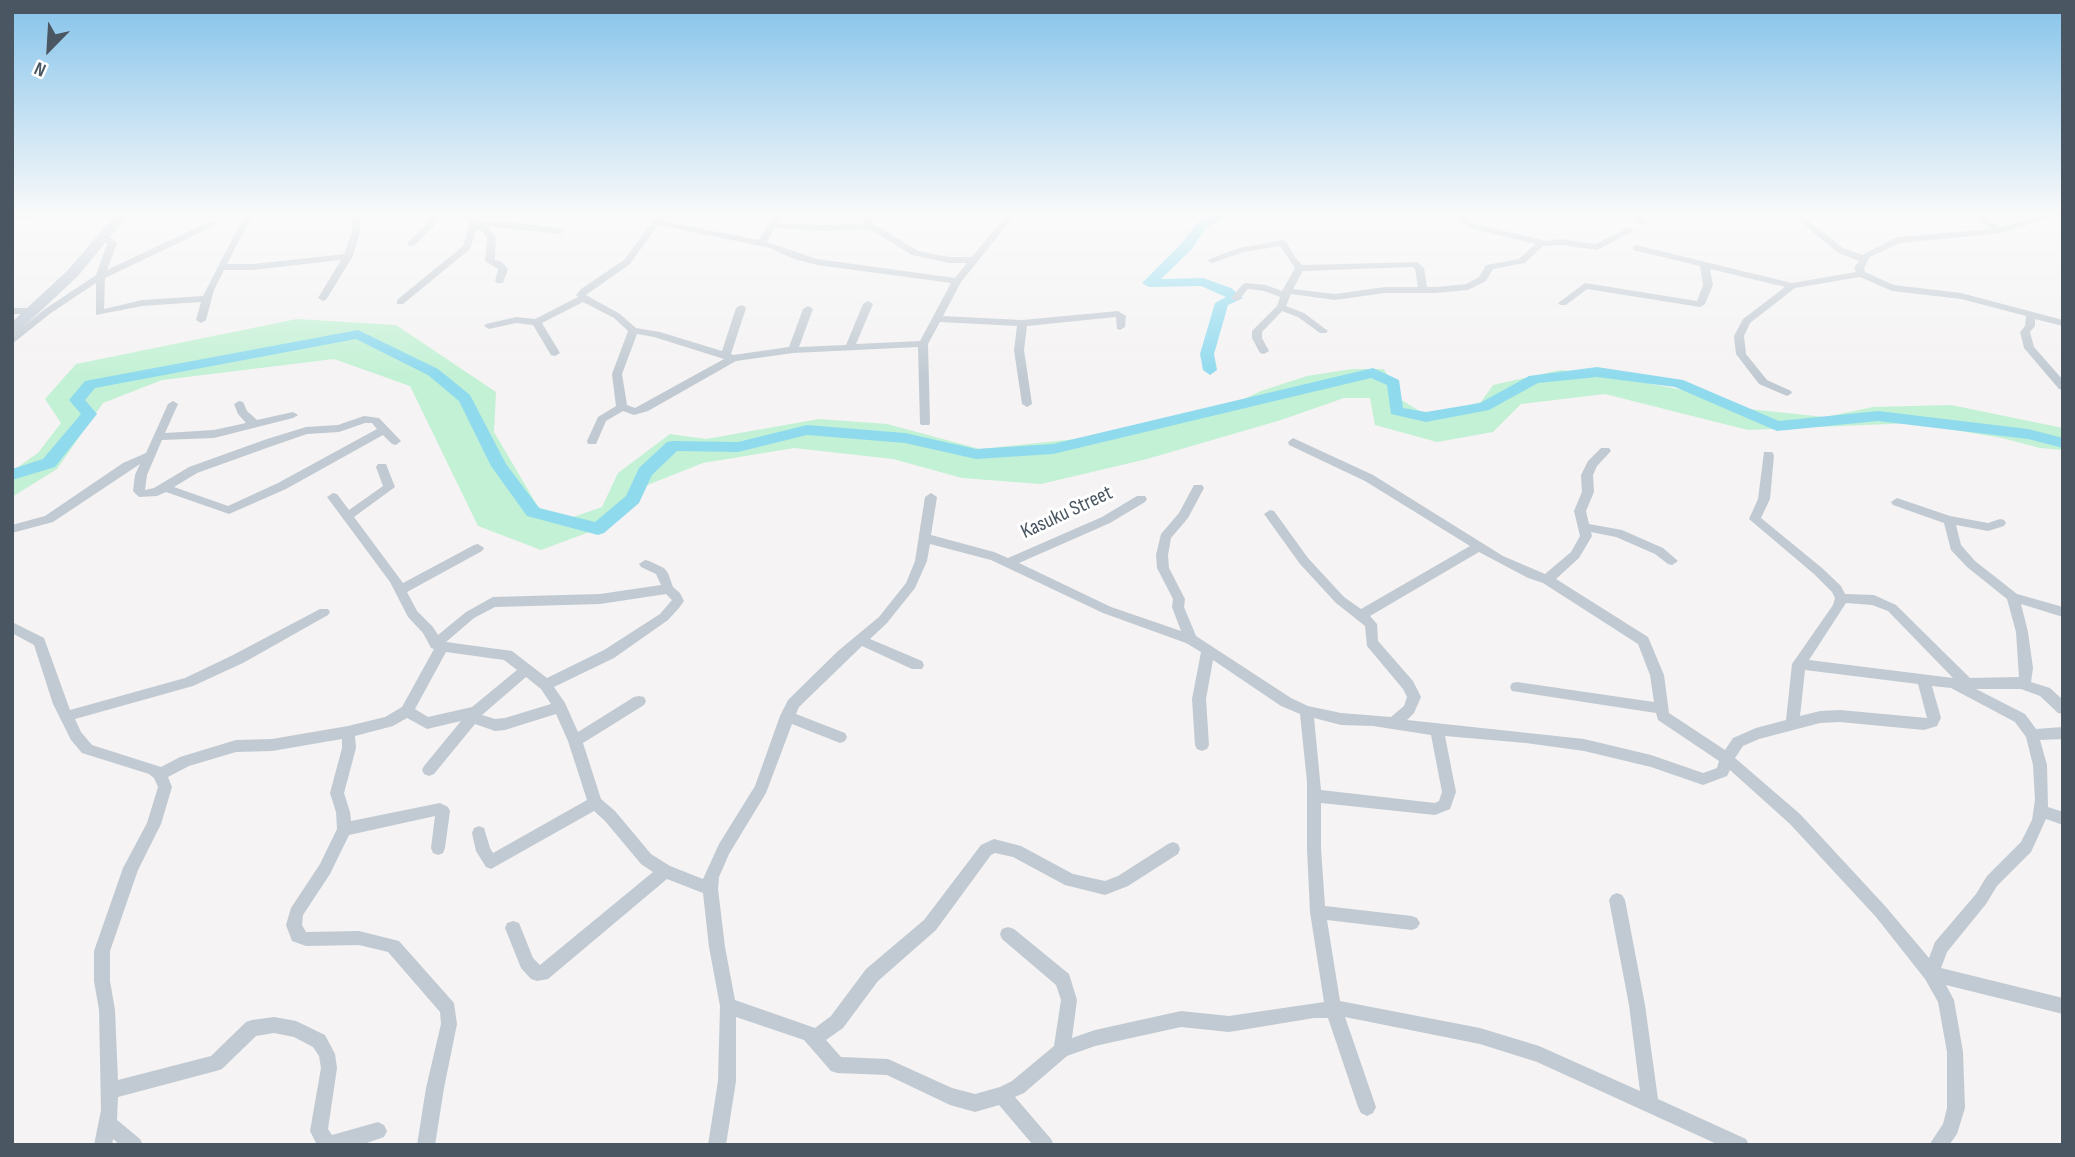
<!DOCTYPE html>
<html>
<head>
<meta charset="utf-8">
<style>
	body { margin:0 }
	#map { position:relative; width:2075px; height:1157px; overflow:hidden; background:#f5f3f3; font-family:"Sofia Sans Condensed",sans-serif }
	canvas { display:block }
	.frame { position:absolute; inset:0; border:14px solid #4a5661; pointer-events:none }
	.north { position:absolute; left:14px; top:14px; width:70px; height:70px; -webkit-text-stroke:5px #fff; paint-order:stroke; rotate:204deg; font-size:19px; font-weight:700; line-height:28px; text-align:center; color:#4a5661 }
	.north::after { content:''; display:block; margin:auto; width:24px; height:32px; background:#4a5661; clip-path:polygon(50% 0,100% 100%,50% 72%,0 100%) }
</style>
</head>
<body>
<div id="map">
<canvas width="2075" height="1157"></canvas>
<div class="frame"></div>
<div class="north">N</div>
</div>
<script>
const context = document.querySelector('canvas').getContext('2d');
context.lineJoin = 'round';
function paint(path, color) { context.fillStyle = color; context.fill(path, 'evenodd'); }
const toPath = rows => new Path2D(rows.map(r => 'M' + r).join(''));
function drawText(font, color, halo, rows, align = 'center') {
  context.font = font + ' "Sofia Sans Condensed",sans-serif'; context.lineWidth = 6; context.setLineDash([]); context.textBaseline = 'middle'; context.strokeStyle = halo; context.fillStyle = color; for (const [text, x, y, turn = 0] of rows) {
    context.save(); context.translate(x, y); context.rotate((+turn || 0) * Math.PI / 180); context.textAlign = isNaN(turn) ? turn : align; if (halo) context.strokeText(text, 0, 0); context.fillText(text, 0, 0); context.restore();
  }
}
const green = toPath([
	[297,319,396,325,496,392,494,432,537,505,556,523,602,507,618,473,670,434,706,439,819,419,887,424,980,449,1115,435,1216,412,1261,391,1307,376,1352,369,1384,369,1400,399,1429,417,1481,402,1493,385,1560,370,1611,376,1708,395,1749,409,1825,417,1873,407,1951,405,2063,428,2063,450,2040,448,2002,438,1913,423,1748,430,1605,394,1521,404,1493,432,1437,442,1375,425,1370,398,1344,398,1281,420,1147,459,1041,484,962,478,893,459,794,448,703,463,645,486,608,525,541,550,478,526,410,386,334,359,162,380,103,403,57,469,12,497,12,471,38,453,61,423,45,399,76,364]
]);
const river = toPath([
	[1216,214,1232,214,1206,228,1191,250,1161,279,1203,278,1231,288,1243,298,1228,305,1214,354,1217,370,1210,375,1203,370,1200,354,1215,303,1226,297,1201,286,1149,287,1142,283,1181,244,1198,222,1216,214],
	[358,330,438,369,470,395,506,464,539,508,595,522,626,496,639,468,667,442,673,441,738,442,807,425,905,433,976,449,1053,444,1373,368,1399,380,1403,408,1426,412,1480,403,1529,376,1597,367,1683,380,1779,421,1878,411,2028,429,2063,438,2063,448,2028,439,1878,421,1777,431,1675,387,1597,377,1538,383,1489,410,1426,422,1391,414,1387,385,1371,378,1053,454,976,459,905,443,807,435,738,452,677,451,652,475,639,503,604,533,598,535,527,516,491,466,459,401,428,375,356,339,95,388,85,400,97,414,55,467,12,480,12,469,43,459,81,414,69,400,85,381,358,330]
]);
const street = toPath([
	[12,214,50,214,46,217,12,220,12,214],
	[245,214,253,214,227,264,253,264,344,254,352,232,352,214,360,214,360,232,353,256,326,300,323,301,318,298,341,260,253,270,224,270,214,290,206,320,201,323,196,320,201,302,142,306,96,315,96,283,51,313,12,344,12,336,45,309,96,275,107,244,102,240,102,236,108,236,117,243,107,270,210,221,216,221,216,225,105,278,104,309,142,300,203,296,245,214],
	[430,214,438,214,433,227,414,246,408,246,408,242,425,226,430,214],
	[466,214,474,214,476,220,504,221,560,228,564,231,560,234,483,226,488,227,496,237,495,260,502,262,508,269,503,283,497,283,495,281,498,269,485,261,487,237,482,231,476,230,470,249,403,304,397,304,397,300,463,246,469,226,466,214],
	[658,214,666,214,662,221,759,240,774,214,782,214,778,223,823,225,865,224,860,214,868,214,874,224,918,251,949,257,972,257,1007,214,1016,214,961,282,943,316,1022,320,1118,311,1126,316,1125,327,1120,330,1117,329,1116,317,1027,326,1024,350,1032,404,1027,407,1022,404,1014,350,1017,326,940,322,928,344,930,423,929,425,921,425,920,423,918,347,793,353,736,361,648,411,634,415,623,411,606,421,596,444,588,444,587,441,598,417,616,406,612,374,628,331,614,318,583,302,542,323,560,353,555,356,551,355,533,325,516,323,489,329,484,326,486,324,516,317,535,319,578,297,576,295,581,289,624,260,658,214],
	[658,225,770,248,794,259,817,265,951,283,920,341,856,344,873,304,868,301,863,304,846,345,799,347,813,309,808,306,803,309,789,347,733,355,731,354,746,308,744,306,741,305,736,308,722,351,660,332,636,328,620,314,586,295,630,264,658,225],
	[775,228,823,231,869,229,912,255,949,263,967,263,955,278,817,259,767,242,775,228],
	[637,334,654,337,724,359,635,408,627,405,622,374,637,334],
	[1449,214,1459,214,1476,224,1546,241,1561,239,1596,244,1628,228,1635,230,1597,250,1561,245,1543,246,1525,263,1493,269,1486,281,1468,290,1436,293,1385,293,1335,300,1291,294,1286,306,1304,313,1328,331,1326,333,1320,333,1298,317,1282,311,1262,332,1262,338,1269,351,1264,354,1260,353,1252,338,1252,331,1277,306,1280,297,1264,291,1248,289,1239,300,1236,301,1231,298,1243,284,1246,283,1266,285,1282,291,1295,268,1280,246,1244,252,1212,263,1207,260,1239,248,1283,240,1286,241,1295,257,1302,265,1417,262,1424,268,1427,287,1436,287,1466,284,1479,277,1486,265,1519,259,1535,244,1470,228,1449,214],
	[1412,267,1415,269,1418,287,1385,287,1335,294,1293,289,1303,271,1412,267],
	[1629,214,1638,214,1647,223,1640,225,1629,214],
	[1791,214,1800,214,1843,248,1862,255,1898,237,1992,229,1969,214,1979,214,2001,227,2048,214,2062,214,2001,233,1900,243,1870,257,1864,268,1865,272,1894,285,1961,293,2063,320,2063,326,2035,319,2035,326,2030,332,2034,347,2063,380,2063,390,2059,389,2024,348,2020,332,2025,326,2026,316,1961,299,1892,291,1860,277,1795,288,1750,323,1744,336,1746,354,1767,380,1791,391,1792,393,1787,396,1759,384,1736,354,1734,336,1743,319,1785,287,1710,269,1713,285,1705,304,1700,307,1587,289,1566,305,1560,305,1558,303,1585,283,1697,301,1703,285,1700,266,1633,250,1633,246,1636,245,1792,283,1856,272,1854,268,1859,261,1837,252,1791,214],
	[12,308,32,308,37,311,32,314,12,314,12,308],
	[173,401,178,404,165,433,214,430,246,423,238,414,234,404,239,401,243,402,247,411,257,420,293,412,298,415,293,418,214,438,162,440,147,475,145,490,154,488,189,467,267,439,306,427,338,425,364,416,379,418,401,441,396,445,392,444,383,435,286,489,229,514,166,492,157,496,139,497,133,491,135,475,140,464,53,522,12,533,12,525,45,516,123,463,146,453,168,404,173,401],
	[365,423,372,423,377,429,278,483,228,506,174,487,197,473,275,445,307,434,339,432,365,423],
	[1293,438,1373,475,1503,556,1545,574,1571,552,1580,536,1574,511,1582,492,1581,475,1588,461,1601,448,1609,448,1611,451,1597,466,1593,475,1594,492,1586,511,1589,524,1622,530,1663,548,1678,561,1672,565,1668,564,1655,554,1616,537,1591,532,1592,536,1579,558,1556,579,1648,637,1664,675,1669,713,1725,750,1733,738,1756,728,1786,720,1792,664,1833,605,1835,598,1832,592,1814,574,1749,519,1758,499,1764,452,1772,452,1774,455,1770,499,1761,518,1822,568,1841,586,1845,594,1874,595,1896,605,1970,678,2019,677,2016,632,2007,599,1967,567,1951,550,1944,523,1893,505,1891,502,1897,498,1950,516,1988,523,2000,519,2004,520,2006,523,2004,526,1988,531,1956,525,1961,545,1975,561,2017,594,2063,607,2063,617,2021,604,2028,632,2033,668,2031,682,2050,688,2063,700,2063,714,2058,713,2040,696,2021,689,1976,689,2025,714,2036,729,2063,727,2063,739,2040,740,2047,765,2048,807,2063,812,2063,825,2046,819,2031,852,1997,886,1986,904,1947,952,1941,968,2063,998,2063,1014,1946,985,1954,1000,1963,1052,1965,1108,1957,1134,1949,1145,1929,1145,1943,1124,1947,1108,1947,1052,1938,1002,1925,979,1876,917,1790,824,1730,770,1727,776,1703,785,1651,767,1584,751,1526,743,1445,736,1456,792,1450,809,1435,815,1321,803,1321,849,1325,906,1412,916,1417,918,1420,923,1417,928,1412,930,1327,920,1340,1001,1480,1028,1539,1046,1640,1091,1629,1005,1609,900,1612,895,1617,893,1622,895,1625,900,1645,1005,1658,1099,1746,1139,1749,1145,1719,1145,1537,1062,1480,1044,1345,1017,1376,1107,1373,1113,1367,1116,1361,1113,1358,1107,1328,1018,1314,1018,1229,1032,1181,1027,1095,1046,1067,1056,1024,1093,1015,1097,1051,1139,1054,1145,1033,1145,999,1105,975,1112,950,1105,887,1075,837,1073,831,1071,804,1040,736,1017,736,1081,726,1145,708,1145,718,1081,720,1006,709,947,703,893,667,879,548,979,537,981,531,979,521,968,505,928,507,923,513,921,519,923,533,958,540,965,653,872,641,864,605,821,594,811,491,869,486,867,476,851,472,833,474,828,479,826,484,828,490,848,493,853,587,800,568,741,556,714,505,730,495,731,475,724,434,774,429,776,424,774,422,770,424,766,461,721,427,729,407,718,393,726,355,736,356,748,344,793,350,812,351,821,440,803,448,807,450,811,445,848,443,853,438,855,433,853,431,848,435,816,349,835,330,874,303,915,302,925,306,932,359,931,399,941,454,1003,457,1024,444,1088,435,1145,417,1145,426,1088,441,1024,440,1012,388,952,359,945,306,946,292,941,286,925,291,908,320,864,337,829,336,812,330,793,342,748,342,739,272,751,236,752,189,766,168,777,172,787,161,824,138,870,110,951,110,981,115,1010,118,1080,211,1056,246,1022,252,1020,274,1017,296,1021,325,1035,335,1054,337,1068,328,1129,332,1135,378,1122,384,1125,387,1131,384,1137,361,1145,317,1145,310,1131,321,1068,319,1056,313,1047,294,1037,274,1033,256,1036,222,1069,216,1071,118,1097,117,1120,140,1139,143,1145,120,1145,113,1139,112,1145,94,1145,101,1110,99,1010,94,981,94,951,123,868,147,823,158,787,154,778,149,774,82,753,71,740,53,704,34,645,12,633,12,622,44,638,70,710,185,678,233,655,320,609,328,609,330,612,328,615,243,663,193,686,75,719,81,732,92,745,161,767,180,757,236,740,272,739,348,726,385,717,402,707,434,649,431,648,423,633,408,617,390,582,327,497,333,493,337,494,349,510,383,486,376,467,378,464,386,464,395,487,354,517,403,583,474,545,478,544,484,548,482,551,407,592,417,611,433,627,438,635,466,612,493,597,600,594,661,585,656,574,641,567,639,564,645,560,649,561,664,568,668,573,673,587,680,593,684,601,679,608,668,620,614,658,554,687,565,703,578,732,634,697,639,696,644,697,646,701,644,705,583,743,601,799,615,811,651,854,670,866,703,879,719,844,755,786,780,716,788,700,838,651,879,617,906,583,915,561,925,497,931,493,937,497,931,535,994,552,1008,558,1102,517,1137,496,1145,496,1147,499,1145,502,1110,523,1019,563,1111,607,1181,631,1172,607,1173,599,1157,568,1156,555,1161,534,1179,513,1194,485,1202,485,1204,488,1188,518,1171,538,1168,555,1169,568,1185,599,1184,607,1196,636,1291,698,1308,706,1341,713,1391,717,1404,706,1407,697,1403,689,1367,646,1365,626,1336,603,1300,564,1264,514,1270,510,1274,511,1308,558,1344,597,1361,609,1470,546,1365,481,1289,445,1288,442,1293,438],
	[930,544,991,560,1103,613,1186,643,1201,652,1192,699,1195,745,1197,749,1202,751,1207,749,1209,745,1206,699,1213,660,1281,706,1300,714,1307,782,1307,849,1310,912,1324,1002,1229,1016,1181,1011,1095,1030,1072,1038,1077,1000,1069,974,1014,929,1008,927,1002,929,1000,934,1002,939,1056,985,1061,1000,1054,1046,1012,1081,1000,1087,975,1094,952,1088,888,1059,841,1057,826,1040,843,1028,878,981,936,930,991,855,995,853,1013,857,1065,885,1105,895,1128,886,1178,854,1180,849,1178,844,1173,842,1168,844,1118,876,1105,881,1073,874,1021,846,994,839,981,845,924,920,866,969,831,1016,815,1028,735,1000,725,947,718,889,719,877,729,854,766,793,792,724,840,743,845,741,847,737,845,733,796,714,799,707,862,646,912,669,922,669,924,665,922,661,870,639,887,623,915,588,927,561,930,544],
	[1479,552,1528,578,1543,583,1638,644,1650,675,1654,702,1517,682,1512,683,1510,687,1512,691,1656,713,1658,720,1719,761,1717,768,1703,773,1651,755,1584,739,1407,720,1414,713,1421,697,1413,681,1378,641,1377,624,1370,616,1479,552],
	[666,594,672,600,660,614,604,650,547,678,512,651,446,642,474,618,495,607,600,604,666,594],
	[1846,603,1872,605,1888,611,1953,678,1809,660,1846,603],
	[446,652,504,660,517,670,472,707,428,717,415,709,446,652],
	[1805,670,1918,684,1927,718,1840,710,1820,711,1800,716,1805,670],
	[526,677,541,689,551,704,505,718,495,719,482,715,526,677],
	[1932,686,1951,688,2015,722,2026,737,2033,765,2035,800,2032,820,2021,842,1987,876,1976,894,1935,942,1929,958,1886,907,1800,814,1735,758,1743,746,1759,739,1820,723,1840,722,1924,730,1937,726,1941,718,1932,686],
	[1314,718,1341,725,1373,726,1431,735,1442,792,1439,801,1435,803,1321,790,1314,718]
]);
const secondary = toPath([
	[116,214,129,214,78,276,17,333,12,334,12,322,68,270,116,214]
]);
const streetNames = [
	["Kasuku Street",1067,513,-25]
];
paint(green, '#c3f1d5');
paint(river, '#90daee');
paint(street, '#c1cad2');
paint(secondary, '#c1cbd6');
const sky = context.createLinearGradient(0, 0, 0, 376);
sky.addColorStop(0, '#85c3ea');
sky.addColorStop(0.57, '#fafafa');
sky.addColorStop(1, '#fafafa00');
context.fillStyle = sky;
context.fillRect(0, 0, 2075, 376);
drawText('21px', '#4a5661', '#fff', streetNames);
</script>
</body>
</html>
